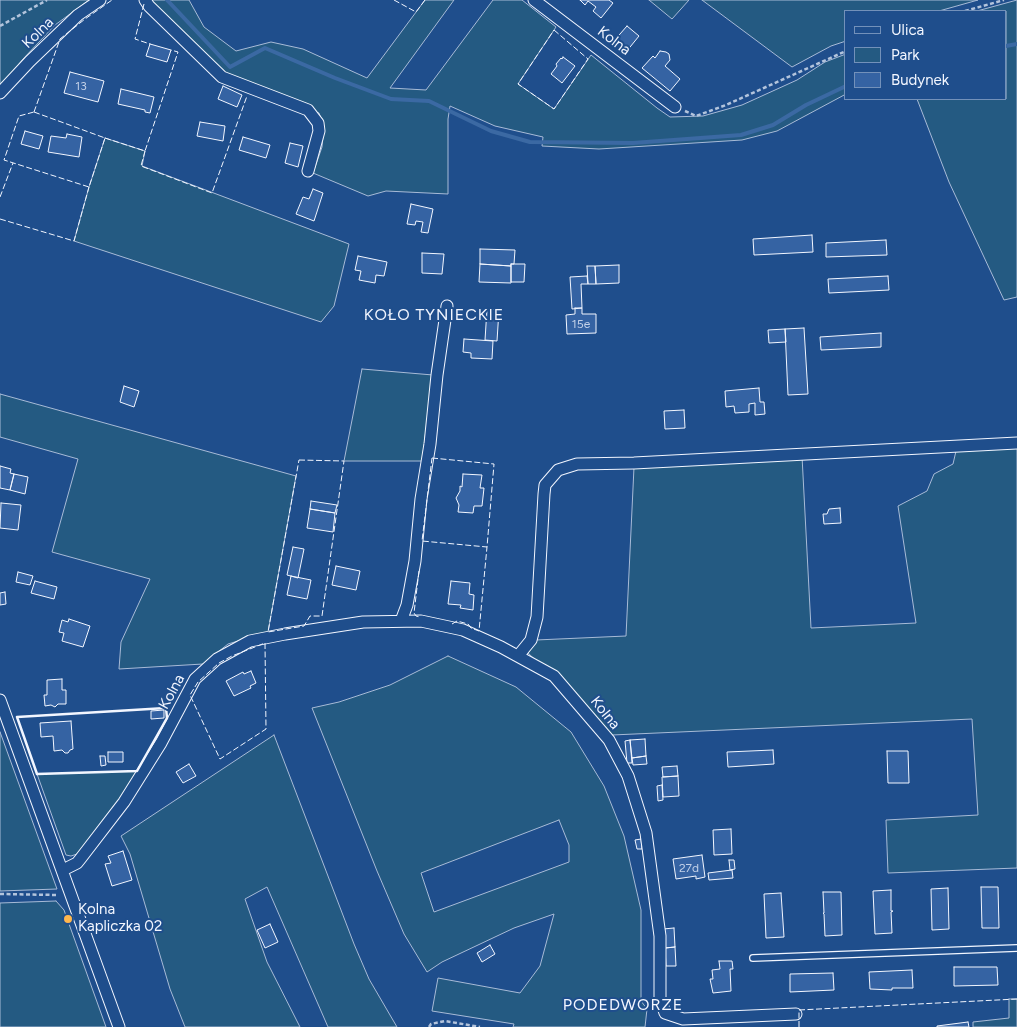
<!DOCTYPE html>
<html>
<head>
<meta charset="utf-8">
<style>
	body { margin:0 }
	#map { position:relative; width:1017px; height:1027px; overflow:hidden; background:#1f4e8c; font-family:Figtree,sans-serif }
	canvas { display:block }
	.legend { position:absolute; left:844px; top:10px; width:162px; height:90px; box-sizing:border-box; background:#1f4e8c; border:1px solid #7391ba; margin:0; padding:6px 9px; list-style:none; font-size:15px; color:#f2f6ff }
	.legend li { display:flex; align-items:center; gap:10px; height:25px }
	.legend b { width:25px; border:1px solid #7391ba }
</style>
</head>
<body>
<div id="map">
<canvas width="1017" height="1027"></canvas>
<ul class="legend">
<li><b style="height:6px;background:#1f4e8c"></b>Ulica</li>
<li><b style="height:14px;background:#245a82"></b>Park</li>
<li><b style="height:14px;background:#3563a3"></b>Budynek</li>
</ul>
</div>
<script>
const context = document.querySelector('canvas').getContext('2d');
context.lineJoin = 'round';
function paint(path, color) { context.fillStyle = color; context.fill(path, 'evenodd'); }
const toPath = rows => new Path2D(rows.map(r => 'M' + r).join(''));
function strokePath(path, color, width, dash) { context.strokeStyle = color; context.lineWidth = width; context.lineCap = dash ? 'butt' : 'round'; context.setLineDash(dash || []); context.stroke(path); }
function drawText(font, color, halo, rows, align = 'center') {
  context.font = font + ' Figtree,sans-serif'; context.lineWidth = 4; context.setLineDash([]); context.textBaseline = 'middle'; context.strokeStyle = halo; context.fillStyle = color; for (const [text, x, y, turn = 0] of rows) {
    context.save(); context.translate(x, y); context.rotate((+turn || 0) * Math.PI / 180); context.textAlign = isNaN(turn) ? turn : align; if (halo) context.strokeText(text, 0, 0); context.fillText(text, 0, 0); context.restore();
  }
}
const green = toPath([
	[0,0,89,0,55,25,23,59,0,87,0,0],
	[150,0,189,0,204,27,236,51,271,42,303,49,367,78,425,0,454,0,390,88,426,90,493,0,522,0,556,27,518,84,554,109,591,55,657,108,670,117,703,116,742,105,797,80,825,62,846,54,846,94,777,131,742,140,599,149,542,146,543,137,495,126,450,106,448,119,448,194,386,191,368,196,313,173,322,147,324,126,319,113,225,74,150,0],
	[649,0,689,0,672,19,649,0],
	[702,0,978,0,939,11,846,11,846,41,831,46,792,67,702,0],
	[1017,0,1017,297,1004,300,949,182,917,99,1006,99,1006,11,977,11,1017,0],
	[105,138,145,151,142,166,349,244,334,306,321,322,74,241,89,187,105,138],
	[362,369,433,375,422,461,344,461,362,369],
	[0,394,296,476,268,632,228,644,203,664,119,669,121,642,150,579,52,552,78,459,0,437,0,394],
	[1017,446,1017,868,888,873,886,820,978,815,972,719,612,735,595,716,528,653,536,640,626,636,634,467,802,456,811,628,916,623,898,506,927,491,934,474,953,464,956,451,1017,446],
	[448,656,516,687,571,732,604,786,624,836,641,910,641,1001,647,1009,645,1027,513,1027,514,1024,432,1011,438,978,520,993,540,966,554,914,514,928,442,962,427,972,404,934,377,871,312,708,339,702,390,685,448,656],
	[559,820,569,845,569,862,434,912,421,873,559,820],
	[0,732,57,889,0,891,0,732],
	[274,735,354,944,369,979,397,1027,328,1027,267,887,245,899,267,962,300,1027,185,1027,170,989,130,854,121,836,274,735],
	[137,771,111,812,77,854,71,856,66,855,37,774,137,771],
	[56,901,64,910,106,1027,0,1027,0,903,56,901],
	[1009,999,1017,999,1017,1027,973,1027,973,1022,1009,1018,1009,999]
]);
const stream = toPath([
	[167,0,230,67,265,48,335,78,391,99,429,101,491,131,530,142,633,143,741,135,773,125,806,105,846,86],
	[1006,46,1017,44]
]);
const building = toPath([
	[580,0,609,0,613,3,601,18,593,11,596,7,588,1,585,5,580,0],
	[627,26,639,36,626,52,613,42,627,26],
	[150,44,171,50,167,62,146,56,150,44],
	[660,51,666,52,669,54,670,60,665,66,680,79,670,91,642,68,653,56,655,58,660,51],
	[563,57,575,66,562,83,551,74,557,66,556,64,561,58,562,59,563,57],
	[70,72,104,81,98,102,64,93,70,72],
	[223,86,242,95,237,107,218,99,223,86],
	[121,89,154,97,150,113,145,112,145,110,118,104,121,89],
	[200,122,225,126,223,141,197,136,200,122],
	[25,131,43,136,39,149,21,144,25,131],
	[67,134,82,137,79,157,48,152,51,136,66,138,67,134],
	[243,137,270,145,266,158,239,150,243,137],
	[290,143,303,146,298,167,285,163,290,143],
	[313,189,323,193,314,221,296,214,303,197,309,199,313,189],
	[411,204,433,209,428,233,421,232,423,222,416,221,415,225,407,224,411,204],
	[812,235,813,252,754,255,753,239,812,235],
	[886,240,887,255,826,257,826,243,886,240],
	[480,249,515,250,514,264,511,264,511,266,480,264,480,249],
	[422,253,444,254,442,274,422,273,422,253],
	[358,256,387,262,384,276,376,275,375,283,359,280,361,271,355,270,358,256],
	[480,264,511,266,511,283,479,282,480,264],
	[511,264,525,264,524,282,511,282,511,264],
	[619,265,619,283,596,284,595,266,619,265],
	[587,266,595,266,596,284,588,284,587,266],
	[587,276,588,284,581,284,582,308,572,309,570,277,587,276],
	[888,276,889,290,829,293,828,279,888,276],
	[575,308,582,308,582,314,596,314,596,333,567,334,566,315,575,314,575,308],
	[487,309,499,310,497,341,485,340,487,309],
	[804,328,808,394,788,395,785,329,804,328],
	[785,329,786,342,769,343,768,330,785,329],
	[881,333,881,347,821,350,820,337,881,333],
	[464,339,493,341,492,359,471,358,471,353,463,352,464,339],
	[124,386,139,391,134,407,120,402,124,386],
	[759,388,760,402,764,402,765,414,755,415,755,403,749,404,749,412,735,413,734,406,726,407,725,391,759,388],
	[684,410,685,428,665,429,664,411,684,410],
	[0,466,11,469,10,473,14,474,10,490,0,488,0,466],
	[14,474,28,477,25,494,10,490,14,474],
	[463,474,482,475,480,488,484,488,482,506,474,506,473,513,458,512,459,505,456,498,460,491,460,486,462,487,463,474],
	[311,501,337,505,335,513,310,509,311,501],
	[1,503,21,505,18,530,0,528,1,503],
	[840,508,841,523,824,524,823,514,827,514,829,509,840,508],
	[310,509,335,513,333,532,307,528,310,509],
	[293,547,304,549,298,578,287,575,293,547],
	[336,566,360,571,356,590,332,585,336,566],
	[18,572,33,576,30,585,16,582,18,572],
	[291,576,311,580,307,599,287,595,291,576],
	[35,581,57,587,54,599,31,593,35,581],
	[451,581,470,583,469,594,474,595,473,610,460,608,461,605,448,604,451,581],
	[5,592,6,604,0,605,0,593,5,592],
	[69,619,90,626,83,647,62,641,64,633,59,632,62,620,68,622,69,619],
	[251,671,256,683,250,686,251,688,234,696,226,681,243,672,244,674,251,671],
	[62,679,62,690,66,690,66,704,58,704,55,707,51,705,45,706,44,695,47,695,47,680,62,679],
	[164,710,164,718,151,719,151,711,164,710],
	[71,721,73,749,70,750,68,753,65,753,62,750,54,751,53,736,41,737,40,723,71,721],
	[645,739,646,756,632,758,630,740,645,739],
	[630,740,632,763,627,763,625,741,630,740],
	[773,750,774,764,728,767,727,752,773,750],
	[887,751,908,751,909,783,888,783,887,751],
	[108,752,123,752,123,762,108,762,108,752],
	[100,756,105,756,106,765,101,766,100,756],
	[646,756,647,764,633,765,632,758,646,756],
	[189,764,196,776,183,783,176,772,189,764],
	[677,766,678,776,663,777,662,767,677,766],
	[678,776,679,796,663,797,662,777,678,776],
	[662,785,663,800,658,801,657,786,662,785],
	[731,829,732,854,714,855,713,830,731,829],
	[641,839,642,849,637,849,635,840,641,839],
	[123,851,132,880,112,886,105,864,111,863,108,856,123,851],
	[702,855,705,877,696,879,696,876,676,879,673,859,702,855],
	[729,860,734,860,735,869,730,870,729,860],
	[732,870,733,878,709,880,708,873,732,870],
	[981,887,998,887,999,928,982,928,981,887],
	[948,888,949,929,932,930,931,889,948,888],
	[891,890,891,911,893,911,891,912,892,933,875,934,873,891,891,890],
	[823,892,841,892,842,935,825,936,824,914,823,913,824,913,823,892],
	[781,893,784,937,766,938,764,894,781,893],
	[270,924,278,942,265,948,257,930,270,924],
	[674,928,675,947,665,948,663,929,674,928],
	[490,945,495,954,482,962,477,953,490,945],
	[675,947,676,966,666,966,665,948,675,947],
	[719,961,732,961,733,969,730,969,731,991,713,993,710,979,713,979,712,970,720,969,719,961],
	[954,967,997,967,998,985,954,986,954,967],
	[912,970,913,988,892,988,892,990,870,989,869,972,912,970],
	[833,973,834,990,790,992,790,974,833,973],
	[968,1022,969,1027,937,1027,937,1026,968,1022]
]);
const path = toPath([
	[965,11,1004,0],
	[0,26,47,0],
	[685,111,696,116,726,105,846,51],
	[0,894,58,895],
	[429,1027,431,1024,445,1021,480,1027]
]);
const service = toPath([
	[753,958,1017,948]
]);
const minor = toPath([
	[145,0,149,6,222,77,308,110,318,123,319,131,308,171],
	[534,0,675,107],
	[0,93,30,61,78,15,100,0],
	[401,621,407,605,415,561,421,499,430,444,437,375,447,306],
	[518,656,531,640,537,617,544,494,545,485,558,470,577,464,634,463,1017,443],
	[0,700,119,1027],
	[63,870,77,863,81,858,124,802,161,743,195,679,217,659,250,641,285,634,363,622,421,621,463,630,501,647,554,676,609,740,628,776,646,833,660,936,660,998,665,1013,683,1019,796,1014]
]);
const fence = toPath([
	[394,0,416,12,425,0],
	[144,4,135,39,150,44],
	[554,30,588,59,554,109,518,84,554,30],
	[34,112,105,138,89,187,4,160,19,116,34,112],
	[34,112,60,39,85,19,112,0],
	[105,138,145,151,178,52,171,50],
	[145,151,141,166,212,193,247,96],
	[0,197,13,163],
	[0,219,74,241,89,187],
	[432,458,494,464,487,547,422,541,432,458],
	[299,460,344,461,322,616,310,616,304,626,268,632,299,460],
	[419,571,414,613,416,616,420,617],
	[452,624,457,621,468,624,471,628,479,631,487,547],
	[265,643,266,729,220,759,190,695,198,682,219,663,232,656,265,643],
	[799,1027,799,1010,1017,999]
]);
const wall = toPath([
	[166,708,167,718,137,771,37,774,17,717,166,708]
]);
const markers = [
	[68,919,5,"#ffb74d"]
];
const numberNames = [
	["13",81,86],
	["15e",581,324],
	["27d",689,868]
];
const streetNames = [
	["Kolna",38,33,-44],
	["Kolna",614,41,37],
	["Kolna",172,692,-61],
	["Kolna",605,713,51]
];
const poiNames = [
	["Kolna",78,910],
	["Kapliczka 02",78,927]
];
const neighbourhoodNames = [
	["KOŁO TYNIECKIE",434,315],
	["PODEDWORZE",623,1005]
];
paint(green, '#245a82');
strokePath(green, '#a8bbd7', 1);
strokePath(stream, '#3b69a3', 4);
paint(building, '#3563a3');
strokePath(building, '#f2f6ff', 1);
strokePath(service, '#f2f6ff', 8);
strokePath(minor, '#f2f6ff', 13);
strokePath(path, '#b3c4dc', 2.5, [4, 2.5]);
strokePath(service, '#1f4e8c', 5.5);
strokePath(minor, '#1f4e8c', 11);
strokePath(fence, '#f2f6ff', 1, [6, 2.5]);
strokePath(wall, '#f2f6ff', 2.5);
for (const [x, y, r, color] of markers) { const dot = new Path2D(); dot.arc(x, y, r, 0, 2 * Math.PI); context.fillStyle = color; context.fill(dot); strokePath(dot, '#1f4e8c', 2); }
drawText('12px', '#c3d1e8', null, numberNames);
drawText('15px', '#f2f6ff', '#1f4e8c', streetNames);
drawText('15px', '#f2f6ff', '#1f4e8c', poiNames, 'left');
context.letterSpacing = '1px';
drawText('16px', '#f2f6ff', '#1f4e8c', neighbourhoodNames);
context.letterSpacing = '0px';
</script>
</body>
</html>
